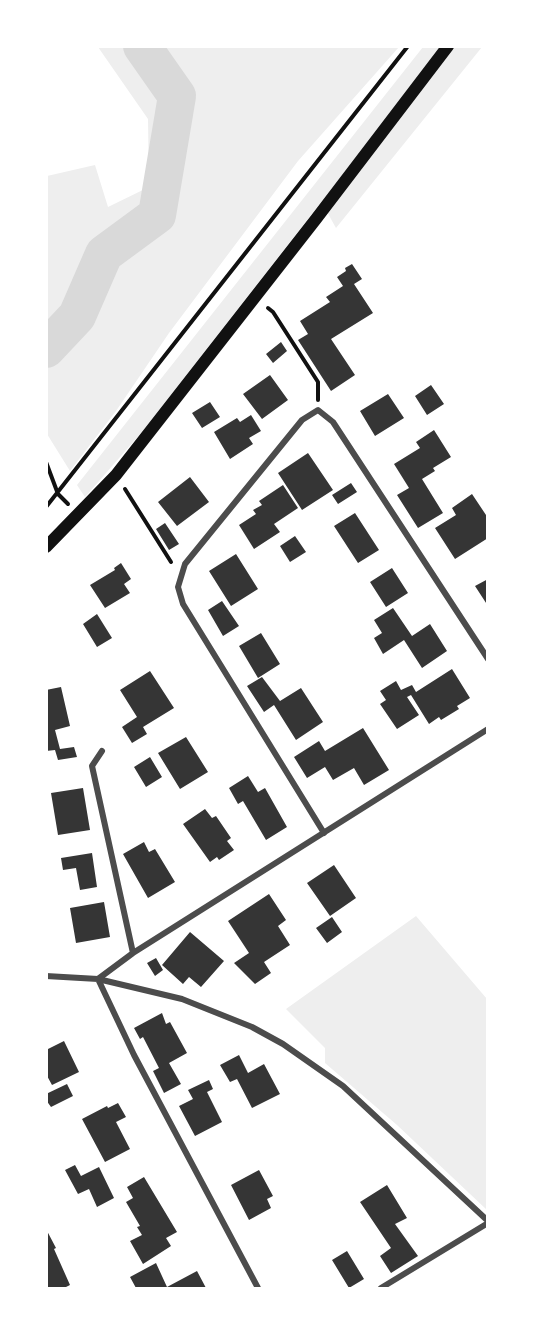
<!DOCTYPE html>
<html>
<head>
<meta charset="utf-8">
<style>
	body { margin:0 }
	#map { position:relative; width:534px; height:1335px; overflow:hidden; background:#fff; font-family:Spectral,serif }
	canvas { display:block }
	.frame { position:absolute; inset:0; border:48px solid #fff; pointer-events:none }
</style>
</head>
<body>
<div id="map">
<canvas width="534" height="1335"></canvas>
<div class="frame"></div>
</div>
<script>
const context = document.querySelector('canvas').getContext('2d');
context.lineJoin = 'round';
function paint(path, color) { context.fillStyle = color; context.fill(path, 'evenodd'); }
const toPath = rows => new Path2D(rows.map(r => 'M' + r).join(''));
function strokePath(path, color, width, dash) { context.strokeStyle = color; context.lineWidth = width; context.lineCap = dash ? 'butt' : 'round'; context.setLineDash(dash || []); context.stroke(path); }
const green = toPath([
	[98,47,399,47,298,161,169,333,116,411,70,471,47,434,47,176,95,165,108,207,149,187,148,119],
	[423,47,442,47,141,433,85,497,77,485],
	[453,47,482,47,336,228,326,210],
	[416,916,487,999,487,1210,397,1125,325,1063,325,1048,286,1009]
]);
const river = toPath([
	[46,349,77,316,104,254,157,215,177,96,142,46]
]);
const building = toPath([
	[352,264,362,279,354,284,373,313,331,339,355,375,331,391,298,340,308,334,300,321,330,302,326,297,343,286,337,277,346,271,345,268],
	[281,342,287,351,273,363,266,354],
	[270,375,288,400,262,419,243,394],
	[431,385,444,404,427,415,415,396],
	[388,394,404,418,375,436,360,411],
	[210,402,220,417,202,428,192,413],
	[251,415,261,431,249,438,253,444,230,459,214,432,237,418,240,422],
	[434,430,451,457,433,468,435,471,422,479,443,513,418,528,397,495,409,488,394,464,420,448,416,442],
	[308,453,333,490,302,510,278,473],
	[190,477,209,502,177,526,158,502],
	[351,483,357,492,338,504,332,495],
	[283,485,298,508,274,524,280,532,254,549,239,525,256,514,253,510,262,505,259,501],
	[472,494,488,518,488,538,455,559,435,528,456,515,452,508],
	[355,513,379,550,358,563,334,526],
	[165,523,179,544,169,550,156,529],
	[295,536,306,552,290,562,280,546],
	[236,554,258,589,231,606,209,571],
	[121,563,131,579,124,584,130,593,105,608,90,585,115,570,114,568],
	[392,568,408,593,386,607,370,582],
	[488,579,488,606,475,586],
	[222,601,239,626,223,636,208,610],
	[393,608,412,636,430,624,447,651,422,668,404,640,383,654,374,638,382,633,374,620],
	[97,614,112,638,97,647,83,624],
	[261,633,280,664,258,678,239,646],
	[452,669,470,698,457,706,459,709,441,720,439,717,429,724,411,695,407,697,419,715,397,729,380,704,386,700,380,691,396,681,401,690,412,685,416,692],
	[150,671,174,708,143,727,147,734,132,743,122,727,137,717,120,690],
	[262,677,280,701,301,688,323,722,296,740,274,705,264,712,247,686],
	[61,687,70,726,55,730,60,749,74,747,77,757,58,760,55,750,46,751,46,690],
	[363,728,389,770,364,785,354,768,333,780,325,767,307,778,294,757,319,741,325,751],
	[186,737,208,772,180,789,158,753],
	[150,757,162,777,146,787,134,767],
	[248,776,258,792,265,788,287,827,266,840,243,801,238,804,229,788],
	[83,788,90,830,58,835,51,793],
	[205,809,212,818,216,816,231,838,227,841,234,850,219,860,217,857,210,862,183,824],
	[144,842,149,852,155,849,175,882,148,898,123,854],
	[92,853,97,887,80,890,76,868,63,870,61,858],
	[334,865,356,898,330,916,307,883],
	[269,894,286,920,278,926,290,945,264,962,271,973,255,984,234,963,249,953,228,921],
	[104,902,110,937,76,943,70,908],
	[332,917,342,932,327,943,316,928],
	[190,932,224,961,201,987,189,977,183,984,162,965],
	[156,958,163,970,155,976,147,963],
	[162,1013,166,1024,170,1022,187,1053,169,1063,181,1084,164,1093,153,1071,159,1068,143,1037,140,1039,134,1028],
	[64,1041,79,1072,52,1085,46,1074,46,1050],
	[239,1055,248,1073,264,1064,280,1094,252,1108,237,1079,230,1082,220,1065],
	[209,1080,213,1089,207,1092,222,1122,195,1136,179,1106,193,1099,188,1090],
	[67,1084,73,1096,51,1107,46,1100,46,1094],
	[118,1103,126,1117,116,1122,130,1149,105,1162,82,1119,107,1106,108,1108],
	[75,1165,81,1176,99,1167,114,1198,97,1207,89,1189,78,1194,65,1170],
	[259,1170,273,1196,267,1199,271,1208,249,1220,231,1185],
	[144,1177,177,1232,166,1238,171,1246,143,1264,130,1241,142,1235,137,1227,140,1226,126,1202,133,1198,127,1187],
	[387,1185,407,1218,395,1224,418,1256,391,1273,380,1256,391,1248,360,1202],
	[46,1229,56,1248,54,1249,70,1285,64,1288,46,1288],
	[347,1251,364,1279,349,1288,332,1260],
	[156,1263,167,1287,197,1271,206,1288,136,1288,130,1277]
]);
const path = toPath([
	[268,308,273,312,318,382,318,400],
	[46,462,58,494,68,504],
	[125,489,171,562],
	[46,507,408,46]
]);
const minor = toPath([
	[102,751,92,766,133,953],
	[324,833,183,604,178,587,185,564,302,420,318,410,333,422,488,659],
	[46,976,98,979,182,999,252,1027,283,1044,343,1086,488,1221],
	[258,1288,134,1055,98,979,133,953,488,729],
	[381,1288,488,1223]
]);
const secondary = toPath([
	[46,547,116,475,316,219,448,46]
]);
paint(green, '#eee');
strokePath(river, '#d9d9d9', 38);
paint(building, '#353535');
strokePath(path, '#111', 4);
strokePath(minor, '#4c4c4c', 6);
strokePath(secondary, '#111', 12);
</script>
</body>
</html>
